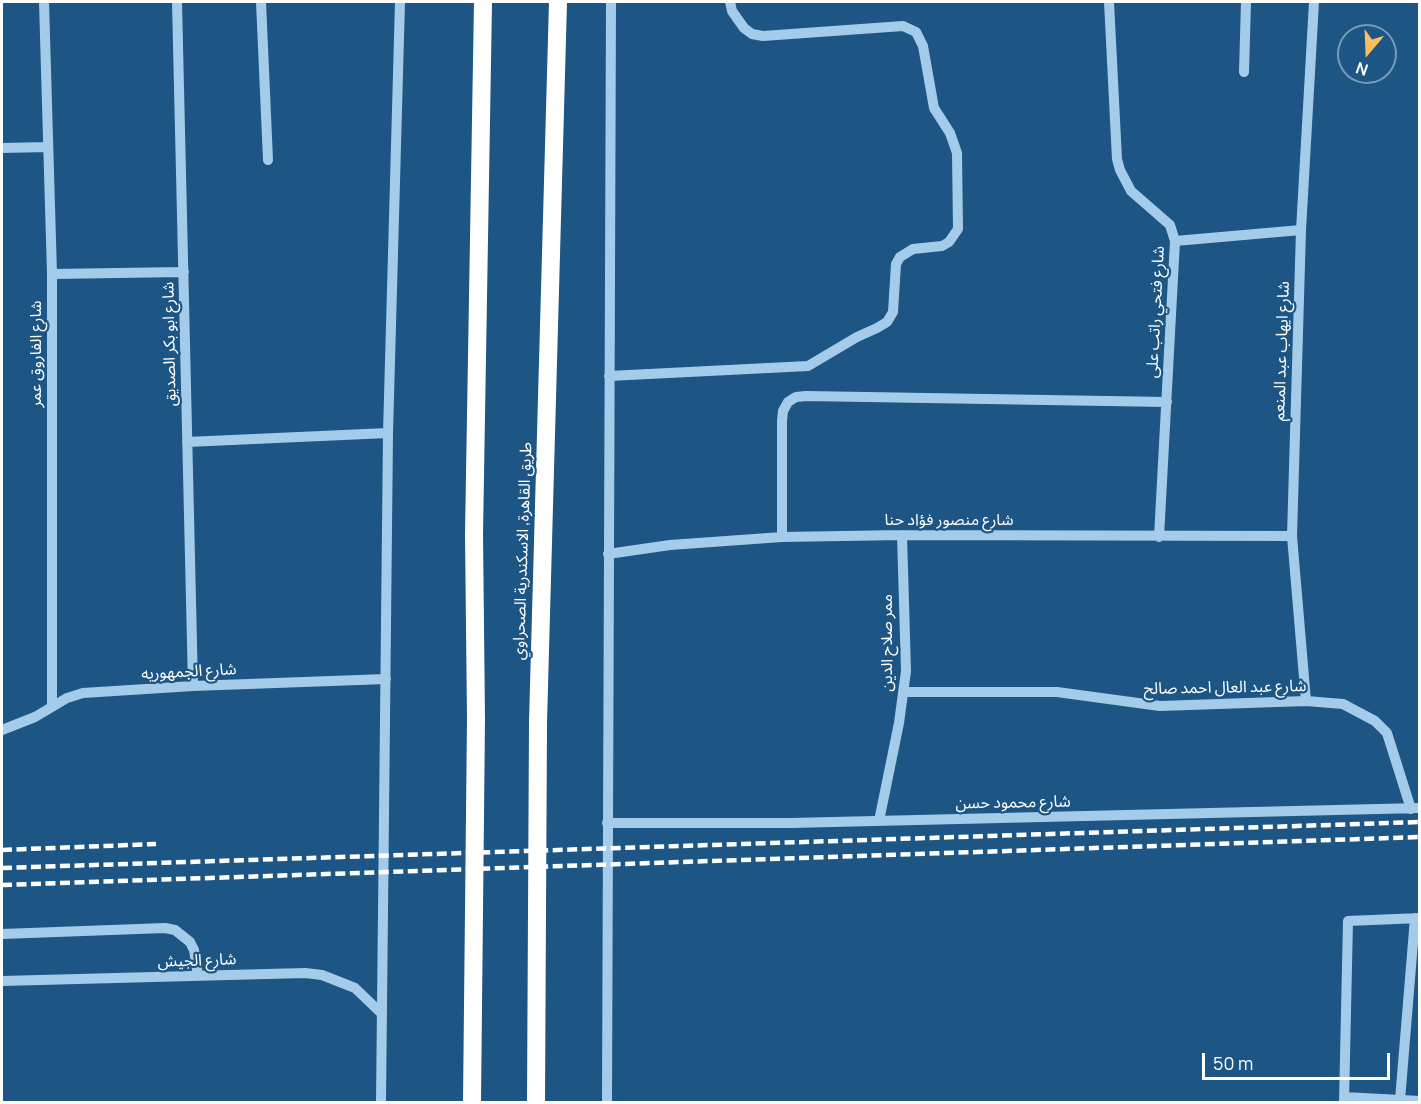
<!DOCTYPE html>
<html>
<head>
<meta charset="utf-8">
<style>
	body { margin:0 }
	#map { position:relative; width:1421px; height:1104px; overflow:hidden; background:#1d5684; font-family:Manrope,sans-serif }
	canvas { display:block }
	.frame { position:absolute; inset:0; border:3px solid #fff; pointer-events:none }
	.north { position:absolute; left:1337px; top:24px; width:60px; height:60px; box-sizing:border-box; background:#1d5684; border:2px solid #779ab5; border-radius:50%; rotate:199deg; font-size:16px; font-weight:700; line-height:24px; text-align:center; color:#fff }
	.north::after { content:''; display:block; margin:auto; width:21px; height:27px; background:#fabd62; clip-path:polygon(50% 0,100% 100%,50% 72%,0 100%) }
	.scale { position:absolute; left:1202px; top:1053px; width:188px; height:27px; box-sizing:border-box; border:3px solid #fff; border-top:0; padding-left:8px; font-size:18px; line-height:21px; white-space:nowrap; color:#fff; -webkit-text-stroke:4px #1d5684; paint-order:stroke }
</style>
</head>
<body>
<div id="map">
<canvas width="1421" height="1104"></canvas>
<div class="frame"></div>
<div class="north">N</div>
<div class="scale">50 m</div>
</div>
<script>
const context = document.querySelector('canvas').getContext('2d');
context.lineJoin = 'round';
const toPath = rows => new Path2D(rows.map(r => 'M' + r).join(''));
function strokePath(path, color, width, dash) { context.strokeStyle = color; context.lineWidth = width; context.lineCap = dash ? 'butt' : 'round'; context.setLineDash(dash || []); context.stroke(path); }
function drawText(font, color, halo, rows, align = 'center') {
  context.font = font + ' Manrope,"Noto Sans Arabic",sans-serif'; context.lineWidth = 4.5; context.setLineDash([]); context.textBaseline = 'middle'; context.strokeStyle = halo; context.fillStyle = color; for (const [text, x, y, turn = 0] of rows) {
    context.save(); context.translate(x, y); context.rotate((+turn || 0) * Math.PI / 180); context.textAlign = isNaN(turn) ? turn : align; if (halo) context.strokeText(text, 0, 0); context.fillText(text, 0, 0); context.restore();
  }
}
const minor = toPath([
	[44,2,52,274,52,707],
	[177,2,193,686],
	[261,2,268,160],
	[1109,2,1117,159,1120,170,1131,191,1170,225,1175,241,1159,537],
	[1244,72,1246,2],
	[2,148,48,147],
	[1175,241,1301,230],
	[52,274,184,272],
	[609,376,808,366,857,337,877,328,887,322,893,312,896,264,900,257,913,249,942,246,949,242,958,229,957,153,950,133,934,108,923,46,916,32,903,26,763,36,752,34,744,28,732,11,730,2],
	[187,442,388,433],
	[782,537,782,421,783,411,788,402,796,397,806,396,1167,402],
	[608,554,670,545,782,537,902,535,1292,536],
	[904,692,1057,692,1160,706,1306,701,1343,704,1375,721,1387,733,1411,809],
	[1306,701,1292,536,1301,230,1314,2],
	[2,730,35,717,67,698,83,693,193,686,386,679],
	[879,821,899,723,906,671,902,535],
	[607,823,791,823,1420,808],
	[2,934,165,928,175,930,190,942,194,950,198,976],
	[2,981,305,973,322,975,355,988,380,1012],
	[1344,1097,1420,1101],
	[1400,1100,1415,918],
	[381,1102,388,433,400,2],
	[607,1102,611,2],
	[1344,1102,1348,921,1420,918]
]);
const highway = toPath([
	[476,719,474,534,483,2],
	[538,722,558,2]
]);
const rail = toPath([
	[2,850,156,844],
	[2,868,1420,822],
	[2,885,1420,837]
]);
const highwayBridge = toPath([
	[472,1102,476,719],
	[536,1102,538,722]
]);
const streetNames = [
	["شارع فتحي راتب على",1156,312,-87],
	["شارع ابو بكر الصديق",170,344,-91],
	["شارع ايهاب عبد المنعم",1282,351,-88],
	["شارع الفاروق عمر",37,354,-90],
	["شارع منصور فؤاد حنا",949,521],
	["طريق القاهرة, الاسكندرية الصحراوي",523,551,-88],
	["ممر صلاح الدين",888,643,-90],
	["شارع الجمهوريه",189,672,-3],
	["شارع عبد العال احمد صالح",1225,688,-1],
	["شارع محمود حسن",1013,803,-1],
	["شارع الجيش",197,961,-2]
];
strokePath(minor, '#a4ccea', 10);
strokePath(highway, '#fff', 18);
strokePath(rail, '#fff', 4.5, [10, 4.5]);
strokePath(highwayBridge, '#fff', 18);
drawText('16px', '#fff', '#1d5684', streetNames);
</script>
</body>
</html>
